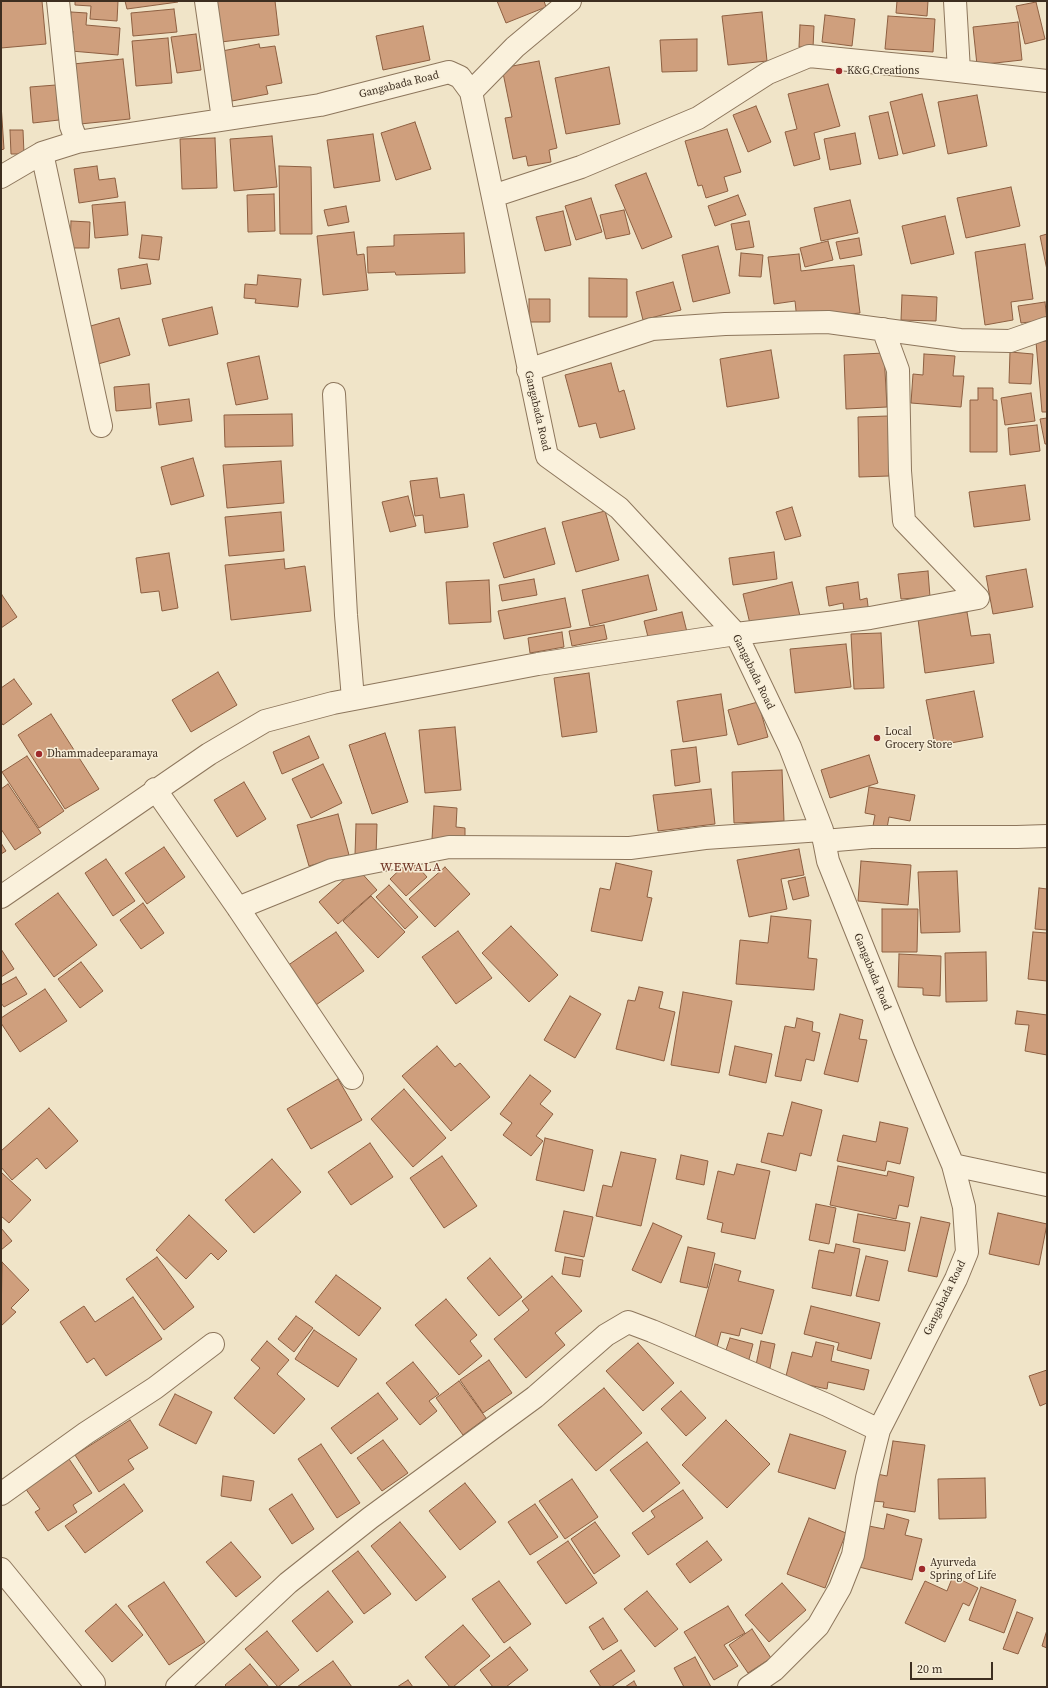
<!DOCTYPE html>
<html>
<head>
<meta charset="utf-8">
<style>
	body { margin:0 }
	#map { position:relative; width:1048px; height:1688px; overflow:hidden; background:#f0e4c8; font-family:"Source Serif 4",serif }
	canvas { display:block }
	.frame { position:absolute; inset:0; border:2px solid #3d2e20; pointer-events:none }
	.scale { position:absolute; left:910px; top:1662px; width:83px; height:18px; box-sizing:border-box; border:2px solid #3d2e20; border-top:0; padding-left:5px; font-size:12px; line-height:14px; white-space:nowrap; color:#3d2e20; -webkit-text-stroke:3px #f7eed8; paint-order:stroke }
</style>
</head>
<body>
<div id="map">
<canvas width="1048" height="1688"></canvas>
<div class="frame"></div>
<div class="scale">20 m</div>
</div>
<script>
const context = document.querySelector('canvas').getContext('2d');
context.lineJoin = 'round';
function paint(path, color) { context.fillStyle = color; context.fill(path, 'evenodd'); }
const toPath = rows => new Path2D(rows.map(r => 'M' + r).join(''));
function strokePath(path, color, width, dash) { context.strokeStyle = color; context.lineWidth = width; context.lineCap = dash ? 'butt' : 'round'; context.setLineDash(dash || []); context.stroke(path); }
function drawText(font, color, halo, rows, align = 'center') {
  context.font = font + ' "Source Serif 4",serif'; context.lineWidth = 3; context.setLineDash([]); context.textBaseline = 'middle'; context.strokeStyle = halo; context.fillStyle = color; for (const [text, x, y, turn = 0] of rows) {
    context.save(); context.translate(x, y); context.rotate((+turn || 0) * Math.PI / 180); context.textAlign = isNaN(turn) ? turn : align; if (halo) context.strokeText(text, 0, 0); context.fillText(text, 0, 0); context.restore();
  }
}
const building = toPath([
	[1,1,42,1,46,44,1,48,1,1],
	[75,1,118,1,117,21,90,19,91,6,75,5,75,1],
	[125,1,178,1,178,2,127,9,125,1],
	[216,1,275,1,279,35,221,42,216,1],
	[497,1,544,1,546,7,506,23,497,1],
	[897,1,928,1,927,16,896,13,897,1],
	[1036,2,1045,39,1025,44,1016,6,1036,2],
	[174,9,177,32,133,36,131,13,174,9],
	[71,12,87,13,86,25,120,28,118,55,71,51,73,31,69,30,71,12],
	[762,12,767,61,728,65,722,16,762,12],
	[825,15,855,19,852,46,822,42,825,15],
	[888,16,935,19,933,52,885,49,888,16],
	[1018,22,1022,60,977,65,973,27,1018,22],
	[800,25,814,26,813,48,799,47,800,25],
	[423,26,430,60,383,70,376,36,423,26],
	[196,34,201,70,177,73,171,37,196,34],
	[168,38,172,83,136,86,132,41,168,38],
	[697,39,697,71,662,72,660,40,697,39],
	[259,44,260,48,275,46,282,83,266,86,268,94,232,101,222,51,259,44],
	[123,59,130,119,80,124,73,64,123,59],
	[539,61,557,148,549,150,551,162,528,166,526,156,513,159,505,118,512,117,502,68,539,61],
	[609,67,620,124,566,134,555,78,609,67],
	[828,84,840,126,814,133,820,159,794,166,785,132,797,129,788,94,828,84],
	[56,85,59,120,33,123,30,87,56,85],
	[922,94,935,146,903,154,890,102,922,94],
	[977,95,987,146,948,154,938,102,977,95],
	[1,104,4,149,1,150,1,104],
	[756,106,771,142,748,152,733,115,756,106],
	[888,112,898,155,879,159,869,116,888,112],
	[415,122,431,169,396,180,381,133,415,122],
	[727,129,741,172,724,177,728,191,706,198,702,185,698,186,685,141,727,129],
	[10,130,23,130,24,154,11,154,10,130],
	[855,133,861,164,830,170,824,139,855,133],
	[373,134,380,181,334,188,327,140,373,134],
	[272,136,277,187,234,191,230,139,272,136],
	[215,138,217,188,182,189,180,139,215,138],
	[97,166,99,180,115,178,118,197,79,203,74,169,97,166],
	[279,166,311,167,312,234,280,234,279,166],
	[646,173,672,237,642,249,615,185,646,173],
	[1011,187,1020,226,966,238,957,198,1011,187],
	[274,194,275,231,248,232,247,195,274,194],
	[738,195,746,215,715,226,708,206,738,195],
	[591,198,602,232,576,240,565,206,591,198],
	[850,200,858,233,821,241,814,208,850,200],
	[125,202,128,235,95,238,92,205,125,202],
	[346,206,349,222,328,226,324,210,346,206],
	[624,210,630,234,606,239,600,215,624,210],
	[563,211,571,245,545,251,536,217,563,211],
	[945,216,954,254,911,264,902,226,945,216],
	[71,221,90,222,89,248,70,248,71,221],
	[749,221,754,247,736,250,731,224,749,221],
	[354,232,357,255,364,254,368,290,323,295,317,236,354,232],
	[464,233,465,273,396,275,395,272,368,273,367,247,394,246,394,235,464,233],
	[1047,234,1047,270,1040,236,1047,234],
	[142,235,162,237,159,260,139,258,142,235],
	[859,238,862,255,840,259,836,242,859,238],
	[828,241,833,260,805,267,800,248,828,241],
	[1025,244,1033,299,1011,302,1013,320,985,325,975,252,1025,244],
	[718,246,730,293,693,302,682,255,718,246],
	[741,253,763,255,761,277,739,276,741,253],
	[799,254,801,271,854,265,860,313,797,320,795,301,774,304,768,257,799,254],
	[147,264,151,284,121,289,118,269,147,264],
	[258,275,301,279,298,307,255,303,256,299,244,298,245,284,257,285,258,275],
	[589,278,627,279,627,317,589,317,589,278],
	[673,282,681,310,643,320,636,292,673,282],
	[902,295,937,297,936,321,901,320,902,295],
	[529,299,550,299,550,322,529,322,529,299],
	[1045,302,1047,320,1021,323,1018,306,1045,302],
	[212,307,218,334,169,346,162,319,212,307],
	[119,318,130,355,98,364,87,327,119,318],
	[1047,341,1047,412,1042,412,1036,342,1047,341],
	[771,350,779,398,727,407,720,359,771,350],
	[1010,352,1033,354,1031,384,1009,383,1010,352],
	[884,353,887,407,846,409,844,355,884,353],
	[924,354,955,356,953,376,964,376,961,407,911,403,913,374,923,375,924,354],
	[259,356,268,399,236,405,227,363,259,356],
	[611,363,619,392,624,390,635,429,600,438,596,423,579,427,565,375,611,363],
	[149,384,151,408,116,411,114,387,149,384],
	[978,388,993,388,993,400,997,400,997,452,970,452,970,400,978,400,978,388],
	[1031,393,1035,421,1005,425,1001,398,1031,393],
	[189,399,192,421,159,425,156,403,189,399],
	[292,414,293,446,225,447,224,415,292,414],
	[888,416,889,476,859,477,858,417,888,416],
	[1047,418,1047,444,1045,444,1040,419,1047,418],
	[1037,425,1040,451,1010,455,1008,428,1037,425],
	[193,458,204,496,171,505,161,467,193,458],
	[281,461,284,503,227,508,223,465,281,461],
	[437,478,440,498,464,494,468,527,425,533,423,515,415,516,410,481,437,478],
	[1025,485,1030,520,974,527,969,492,1025,485],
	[408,496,416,526,390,532,382,502,408,496],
	[792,507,801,536,785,540,776,512,792,507],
	[605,511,619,560,576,572,562,522,605,511],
	[281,512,284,551,229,556,225,517,281,512],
	[545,528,555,564,504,578,493,543,545,528],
	[774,552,777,579,733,585,729,558,774,552],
	[169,553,178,608,162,611,159,591,141,593,136,558,169,553],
	[284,559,285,569,305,566,311,611,231,620,225,565,284,559],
	[1026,569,1033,607,993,614,986,576,1026,569],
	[928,571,930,597,901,599,898,574,928,571],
	[648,575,657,610,590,626,582,590,648,575],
	[534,579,537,595,502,601,499,585,534,579],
	[489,580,491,622,449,624,446,582,489,580],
	[792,582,800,616,751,628,743,594,792,582],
	[858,582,860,600,867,598,869,614,845,618,843,603,829,606,826,587,858,582],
	[2,595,17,617,1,628,1,596,2,595],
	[565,598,571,627,504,639,498,611,565,598],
	[682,612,687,632,649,641,644,621,682,612],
	[967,612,971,636,990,634,994,663,925,673,918,619,967,612],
	[604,625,607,639,572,646,569,631,604,625],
	[562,632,564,647,530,653,528,638,562,632],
	[881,633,884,688,854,689,851,634,881,633],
	[846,644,851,687,795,693,790,649,846,644],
	[218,672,237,705,191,732,172,700,218,672],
	[589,673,597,732,562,737,554,678,589,673],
	[14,679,32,704,3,725,1,722,1,688,14,679],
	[974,691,983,737,935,746,926,700,974,691],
	[721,694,727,735,683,742,677,701,721,694],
	[758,702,768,737,738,745,728,710,758,702],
	[51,714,99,789,65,809,18,735,51,714],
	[455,727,461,790,425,793,419,730,455,727],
	[385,733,408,802,372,814,349,745,385,733],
	[309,736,319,758,282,774,273,752,309,736],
	[696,747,700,782,675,786,671,750,696,747],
	[869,755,878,783,830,798,821,770,869,755],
	[27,756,64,811,39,828,2,772,27,756],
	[323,764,342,803,311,818,292,779,323,764],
	[782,770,784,821,734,823,732,772,782,770],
	[244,782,266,819,237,837,214,800,244,782],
	[8,784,41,833,15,850,1,829,1,789,8,784],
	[869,787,915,795,910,821,889,817,887,828,873,826,875,815,865,813,869,787],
	[711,789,715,824,658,831,653,795,711,789],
	[434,806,457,808,456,827,465,828,465,841,432,839,434,806],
	[338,814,349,855,309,866,297,825,338,814],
	[356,824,377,824,376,856,355,855,356,824],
	[1,843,6,851,1,854,1,843],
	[164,847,185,877,147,904,125,873,164,847],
	[799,849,804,875,781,879,787,909,749,917,737,860,799,849],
	[106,859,135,901,113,916,85,873,106,859],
	[411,859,427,877,406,896,390,879,411,859],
	[861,861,911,865,908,905,858,901,861,861],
	[616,863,652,871,647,897,652,898,642,941,591,931,600,888,610,890,616,863],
	[445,867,470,894,435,927,409,899,445,867],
	[357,868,377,890,338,924,319,902,357,868],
	[957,871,960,932,921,933,918,872,957,871],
	[805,877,809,896,793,900,788,881,805,877],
	[389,885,418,917,405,929,376,897,389,885],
	[1039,888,1047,889,1047,930,1035,929,1039,888],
	[58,893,97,945,54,977,15,924,58,893],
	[371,896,405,932,378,958,343,921,371,896],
	[143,903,164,933,141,949,120,920,143,903],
	[882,909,918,909,917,952,882,952,882,909],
	[771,916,811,920,808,958,817,959,814,990,736,984,740,940,768,943,771,916],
	[511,926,558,975,529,1002,482,953,511,926],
	[458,931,492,978,456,1004,422,957,458,931],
	[336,932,364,971,316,1005,287,966,336,932],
	[1033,932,1047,933,1047,981,1028,979,1033,932],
	[1,949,14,969,1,977,1,949],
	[986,952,987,1001,946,1002,945,953,986,952],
	[899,954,941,956,940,996,923,995,923,988,898,987,899,954],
	[81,962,103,991,80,1008,58,979,81,962],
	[16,977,27,994,4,1007,1,1003,1,985,16,977],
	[639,987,663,992,659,1008,675,1012,664,1061,616,1049,628,1000,635,1001,639,987],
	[45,989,67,1021,20,1052,1,1023,1,1018,45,989],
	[683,992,732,1001,719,1073,671,1065,683,992],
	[570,996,601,1014,575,1058,544,1040,570,996],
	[1017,1011,1047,1015,1047,1055,1025,1051,1029,1025,1015,1024,1017,1011],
	[840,1014,863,1020,859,1039,867,1040,858,1082,824,1074,840,1014],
	[797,1018,813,1022,812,1031,820,1033,814,1061,806,1059,801,1081,775,1076,785,1026,795,1028,797,1018],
	[437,1046,455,1067,460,1063,490,1097,451,1131,402,1076,437,1046],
	[735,1046,772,1054,766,1083,729,1075,735,1046],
	[530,1075,551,1091,540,1104,553,1114,536,1136,543,1141,531,1156,503,1135,512,1123,500,1114,530,1075],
	[338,1079,362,1120,311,1149,287,1109,338,1079],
	[404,1089,446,1138,413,1167,371,1119,404,1089],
	[792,1102,822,1110,811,1156,800,1153,796,1171,761,1162,768,1133,783,1136,792,1102],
	[49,1108,78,1141,46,1169,37,1158,12,1180,1,1167,1,1151,49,1108],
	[880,1122,908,1128,900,1164,887,1161,885,1171,837,1161,843,1135,876,1142,880,1122],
	[545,1138,593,1150,584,1191,536,1180,545,1138],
	[370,1143,393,1177,351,1205,328,1172,370,1143],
	[621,1152,656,1159,641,1226,596,1216,603,1185,612,1187,621,1152],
	[681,1155,708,1161,704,1185,676,1179,681,1155],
	[442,1156,477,1206,444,1228,410,1178,442,1156],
	[272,1159,301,1192,254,1233,225,1200,272,1159],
	[737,1164,770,1171,755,1239,721,1232,723,1223,707,1219,718,1171,734,1175,737,1164],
	[838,1166,887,1176,888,1171,914,1177,908,1207,899,1205,896,1219,830,1205,838,1166],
	[1,1172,31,1200,9,1223,1,1216,1,1172],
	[816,1204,836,1208,829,1244,809,1240,816,1204],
	[564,1211,593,1217,584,1257,555,1251,564,1211],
	[998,1213,1047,1224,1039,1265,989,1254,998,1213],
	[858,1214,910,1223,905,1251,853,1242,858,1214],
	[189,1215,227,1251,218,1260,211,1253,186,1279,156,1250,189,1215],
	[921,1217,950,1223,937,1277,908,1271,921,1217],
	[653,1223,682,1236,661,1283,632,1270,653,1223],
	[1,1228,12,1241,1,1250,1,1228],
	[836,1244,860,1249,851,1296,812,1288,819,1250,834,1253,836,1244],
	[688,1247,715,1253,707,1288,680,1282,688,1247],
	[866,1256,888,1261,879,1301,856,1296,866,1256],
	[157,1257,194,1307,164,1330,126,1279,157,1257],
	[565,1257,583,1260,580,1277,562,1274,565,1257],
	[490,1258,522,1297,499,1316,467,1278,490,1258],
	[2,1262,29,1290,11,1308,16,1312,1,1326,2,1262],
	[715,1264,741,1271,738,1281,774,1290,762,1334,741,1328,739,1336,721,1332,717,1347,694,1341,715,1264],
	[336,1275,381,1308,359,1336,315,1302,336,1275],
	[552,1276,582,1311,555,1333,565,1345,526,1378,494,1339,529,1310,522,1301,552,1276],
	[133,1297,162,1339,106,1376,94,1358,87,1363,60,1322,84,1306,95,1322,133,1297],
	[446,1299,477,1335,470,1341,482,1356,459,1375,415,1325,446,1299],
	[811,1306,880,1323,871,1359,837,1350,839,1343,804,1334,811,1306],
	[296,1316,313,1328,294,1352,278,1339,296,1316],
	[314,1330,357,1359,338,1387,295,1359,314,1330],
	[730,1338,753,1344,748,1363,724,1356,730,1338],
	[267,1341,289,1360,277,1374,305,1399,274,1434,234,1398,260,1368,251,1360,267,1341],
	[761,1341,775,1344,770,1368,756,1365,761,1341],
	[816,1342,834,1346,831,1361,869,1370,864,1390,828,1382,827,1389,785,1380,792,1352,812,1357,816,1342],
	[638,1343,674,1383,643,1411,606,1371,638,1343],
	[489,1360,512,1393,483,1413,460,1380,489,1360],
	[413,1362,439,1394,429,1401,437,1411,420,1425,386,1383,413,1362],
	[1047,1370,1047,1403,1040,1406,1029,1376,1047,1370],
	[459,1381,486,1418,463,1435,436,1398,459,1381],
	[604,1388,642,1433,596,1471,558,1425,604,1388],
	[681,1391,706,1418,686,1436,661,1409,681,1391],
	[378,1393,398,1419,351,1454,331,1428,378,1393],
	[175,1394,212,1412,196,1444,159,1425,175,1394],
	[130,1420,148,1448,128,1460,134,1469,99,1492,75,1455,130,1420],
	[726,1420,770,1464,727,1508,682,1465,726,1420],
	[790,1434,846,1451,835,1489,778,1472,790,1434],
	[383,1440,408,1473,382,1491,357,1458,383,1440],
	[893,1441,925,1445,915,1512,883,1507,884,1502,873,1501,877,1474,887,1476,893,1441],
	[647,1442,680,1483,643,1512,610,1470,647,1442],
	[321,1444,360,1503,337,1518,298,1459,321,1444],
	[69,1459,92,1493,73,1505,77,1512,48,1531,35,1512,40,1509,25,1488,69,1459],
	[223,1476,254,1481,251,1501,221,1496,223,1476],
	[985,1478,986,1518,939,1519,938,1479,985,1478],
	[572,1479,598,1517,565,1539,539,1501,572,1479],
	[465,1483,496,1522,460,1550,429,1511,465,1483],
	[124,1484,143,1511,85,1553,65,1526,124,1484],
	[683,1490,703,1518,648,1555,632,1533,655,1517,651,1511,683,1490],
	[292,1494,314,1529,292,1544,269,1509,292,1494],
	[535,1504,558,1537,530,1555,508,1522,535,1504],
	[887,1514,909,1520,905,1535,922,1539,912,1580,859,1567,869,1526,884,1529,887,1514],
	[809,1518,846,1533,825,1588,787,1574,809,1518],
	[400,1522,446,1577,416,1601,371,1546,400,1522],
	[595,1522,620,1556,594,1574,571,1539,595,1522],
	[568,1541,597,1583,566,1604,537,1562,568,1541],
	[707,1541,722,1560,690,1583,676,1564,707,1541],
	[231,1542,261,1577,236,1597,206,1562,231,1542],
	[358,1551,391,1594,364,1614,332,1571,358,1551],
	[953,1576,978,1588,969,1606,963,1603,945,1642,905,1623,925,1581,947,1591,953,1576],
	[499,1581,531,1624,504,1643,472,1599,499,1581],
	[164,1582,205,1642,169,1665,128,1606,164,1582],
	[782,1583,806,1610,769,1642,745,1615,782,1583],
	[981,1587,1016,1600,1004,1633,969,1620,981,1587],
	[328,1591,353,1622,317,1652,292,1621,328,1591],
	[647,1591,678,1629,655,1647,624,1609,647,1591],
	[116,1604,143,1635,112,1662,85,1631,116,1604],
	[728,1606,745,1633,724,1645,738,1666,714,1680,684,1632,728,1606],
	[1017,1612,1033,1618,1018,1654,1003,1649,1017,1612],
	[603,1618,618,1641,603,1650,589,1627,603,1618],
	[463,1625,490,1656,453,1687,450,1687,425,1657,463,1625],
	[752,1629,771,1658,748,1673,729,1645,752,1629],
	[1047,1630,1047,1648,1042,1646,1047,1630],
	[267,1631,299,1670,278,1687,245,1649,267,1631],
	[510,1647,528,1670,506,1687,493,1687,480,1670,510,1647],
	[621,1650,635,1671,611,1687,601,1687,590,1671,621,1650],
	[695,1657,711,1687,684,1687,674,1668,695,1657],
	[333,1661,352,1687,297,1687,333,1661],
	[250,1664,269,1687,227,1687,225,1685,250,1664],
	[408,1680,413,1687,397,1687,408,1680],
	[634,1681,637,1687,625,1687,634,1681]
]);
const street = toPath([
	[58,1,71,126,77,142],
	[206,1,223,119],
	[955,1,959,71],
	[471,92,515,47,570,1],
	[42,153,101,426],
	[1,177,42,153,77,142,320,105,449,72,460,77,471,92,547,456,619,508,736,634,790,747,822,830,828,861,904,1050,953,1165,964,1207,967,1252,956,1279,879,1430,867,1478,853,1555,840,1588,818,1626,774,1670,749,1687],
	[493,196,581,167,698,118,768,73,809,56,931,68,1047,81],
	[528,370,652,329,725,324,828,322,960,340,1010,341,1047,328],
	[334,394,346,615,353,699],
	[155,789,238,908,352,1078],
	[824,841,871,837,1017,837,1047,836],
	[1,897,209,754,265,721,333,703,538,664,736,634,870,618,978,598,904,521,900,471,898,370,883,329],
	[238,908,332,870,449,847,630,848,705,838,822,830],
	[953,1165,1047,1185],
	[1,1494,86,1433,155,1388,213,1344],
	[1,1569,94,1683],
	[177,1687,288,1583,370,1518,535,1397,606,1335,628,1322,652,1331,827,1405,879,1430]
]);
const markers = [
	[839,71,4,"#9e2a2b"],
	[877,738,4,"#9e2a2b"],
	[39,754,4,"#9e2a2b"],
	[922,1569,4,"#9e2a2b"]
];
const poiNames = [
	["K&G Creations",847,71],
	["Local",885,732],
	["Grocery Store",885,745],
	["Dhammadeeparamaya",47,754],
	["Ayurveda",930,1563],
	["Spring of Life",930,1576]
];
const streetNames = [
	["Gangabada Road",399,85,-14],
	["Gangabada Road",537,411,77],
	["Gangabada Road",753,672,64],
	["Gangabada Road",872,972,68],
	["Gangabada Road",945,1298,-64]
];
const quarterNames = [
	["WEWALA",411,868]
];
paint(building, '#cf9f7d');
strokePath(building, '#8d5f41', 1);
strokePath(street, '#8d765c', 24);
strokePath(street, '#faf1dc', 22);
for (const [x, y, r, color] of markers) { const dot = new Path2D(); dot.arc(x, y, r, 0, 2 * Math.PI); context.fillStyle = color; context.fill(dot); strokePath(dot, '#f7eed8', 1.5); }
drawText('11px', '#3d2e20', '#f7eed8', poiNames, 'left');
drawText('11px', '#3d2e20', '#f7eed8', streetNames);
context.letterSpacing = '1px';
drawText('13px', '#6b2e1e', '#f7eed8', quarterNames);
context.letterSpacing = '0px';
</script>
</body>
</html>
